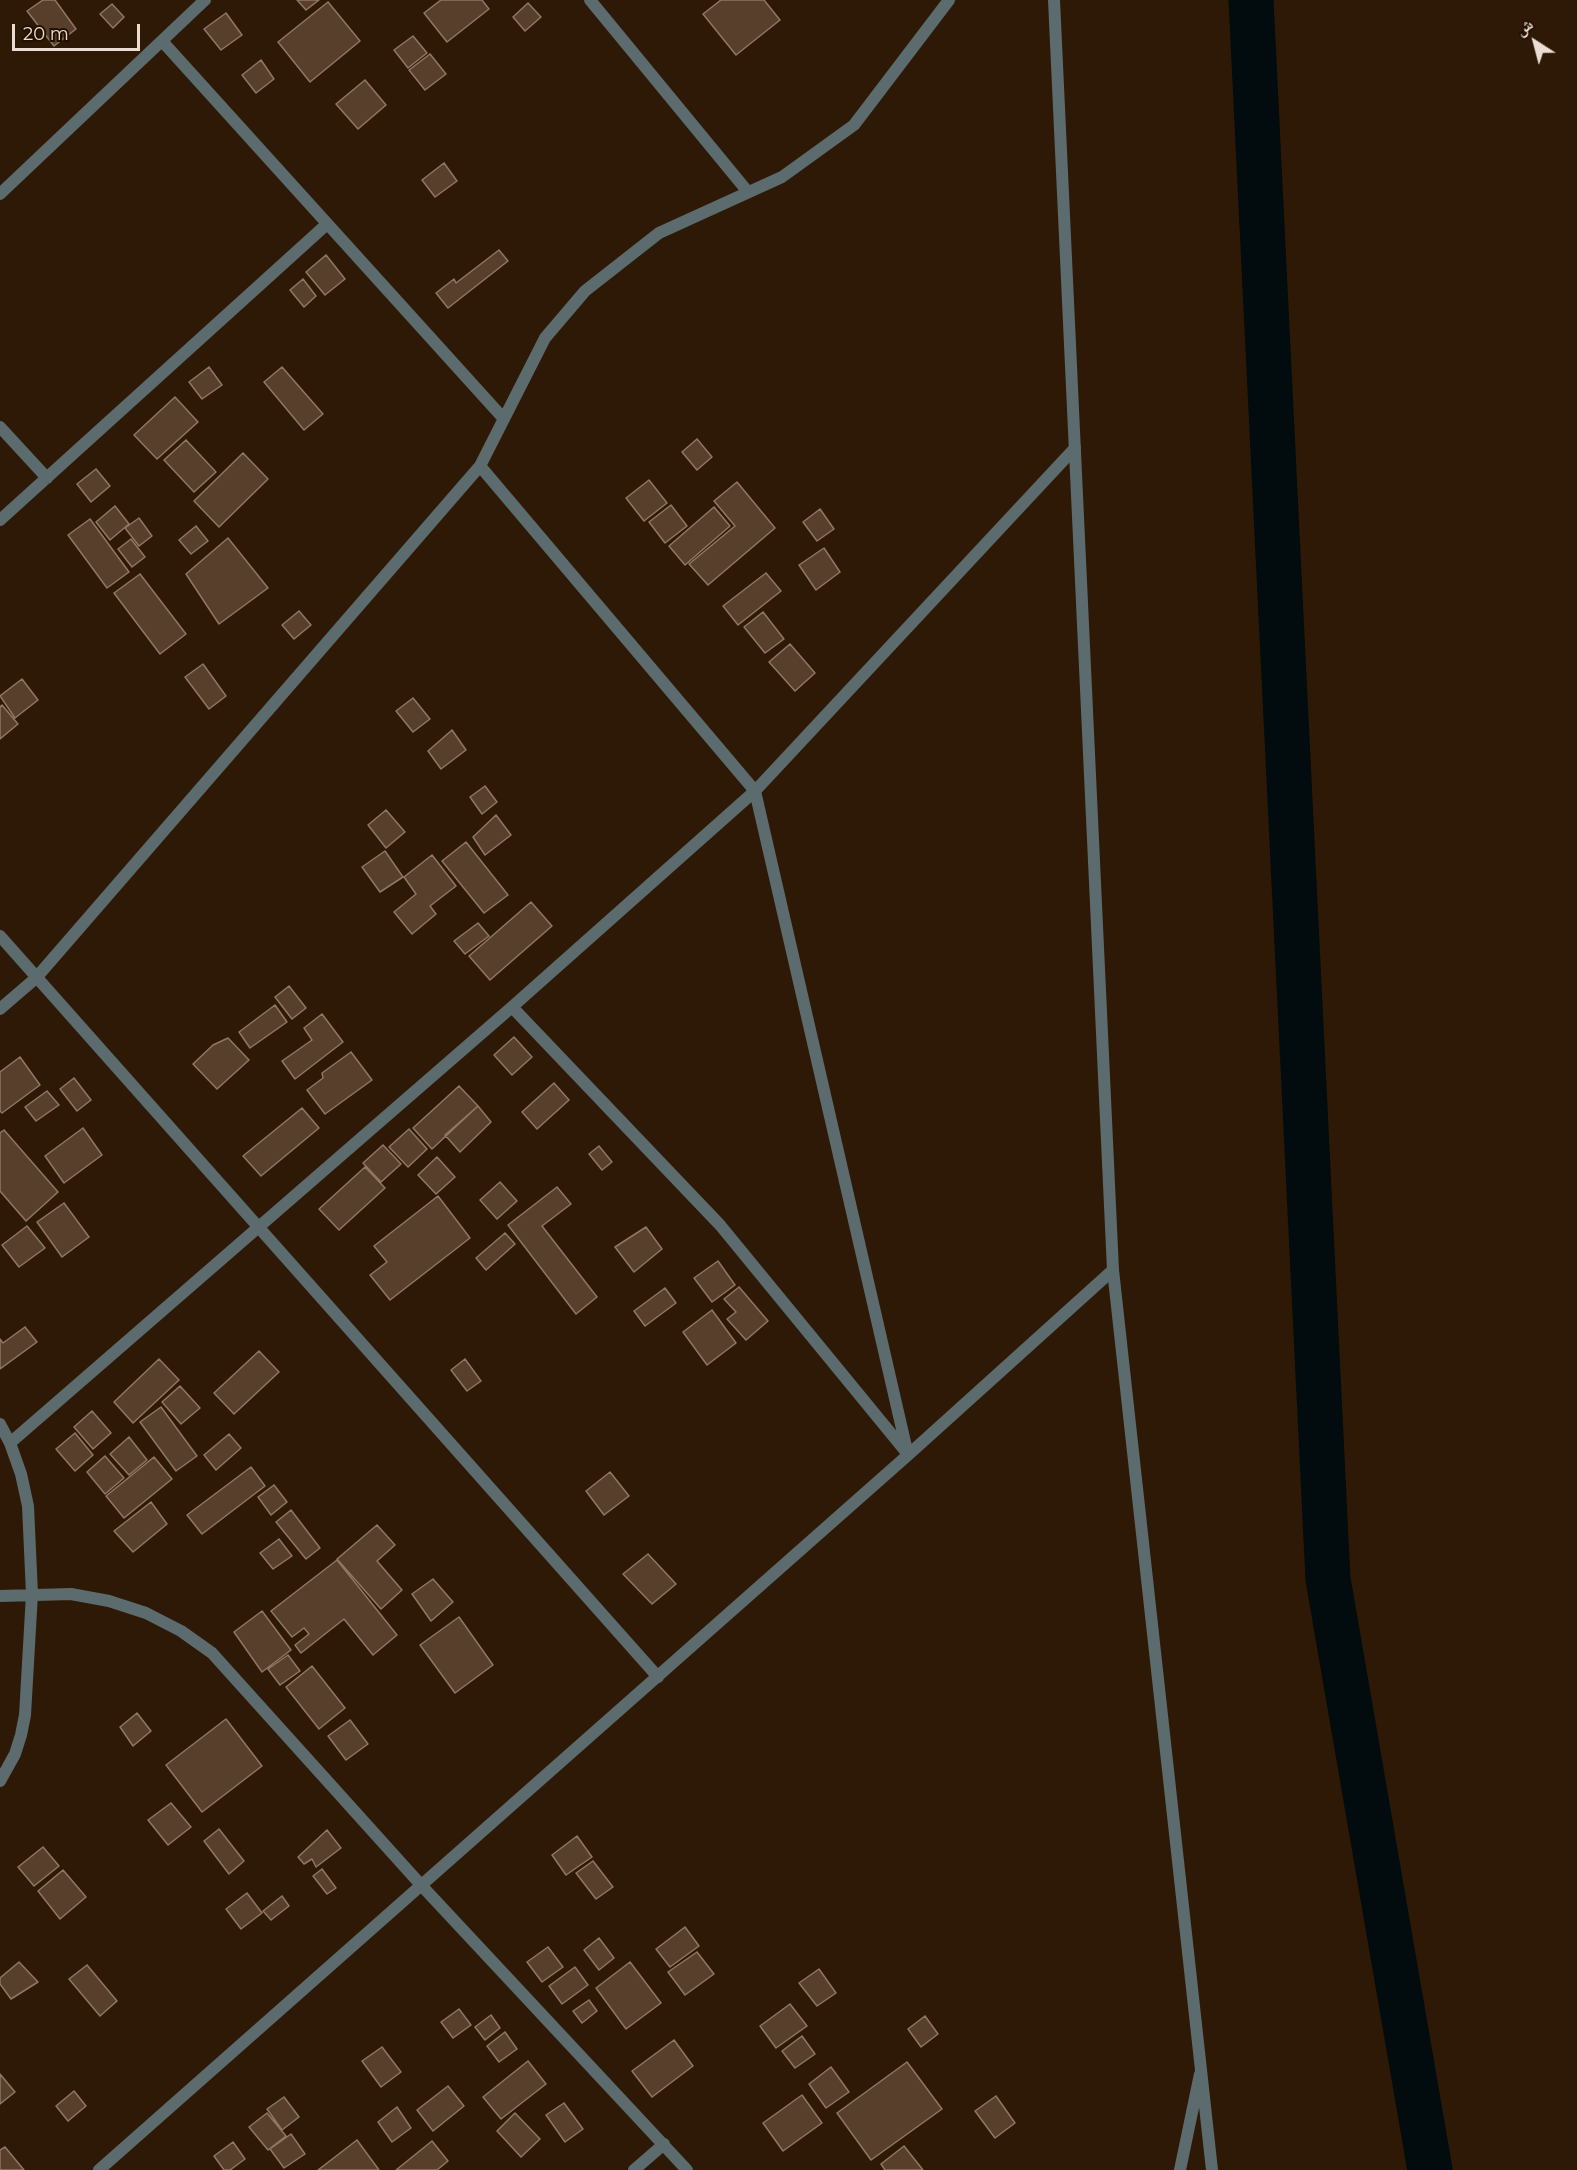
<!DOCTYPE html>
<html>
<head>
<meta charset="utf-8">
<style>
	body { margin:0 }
	#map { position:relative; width:1577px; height:2170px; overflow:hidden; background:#2e1906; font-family:Montserrat,"Noto Naskh Arabic",sans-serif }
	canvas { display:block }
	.north { position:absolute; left:1505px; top:12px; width:60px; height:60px; -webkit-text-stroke:4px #231000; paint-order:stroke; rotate:324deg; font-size:16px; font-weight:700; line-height:24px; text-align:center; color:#ecddd2 }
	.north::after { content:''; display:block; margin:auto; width:21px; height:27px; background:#ecddd2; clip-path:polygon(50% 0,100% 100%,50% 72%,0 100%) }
	.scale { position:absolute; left:12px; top:24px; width:128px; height:27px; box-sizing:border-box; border:3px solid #ecddd2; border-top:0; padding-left:8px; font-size:18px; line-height:21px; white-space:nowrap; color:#ecddd2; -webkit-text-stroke:4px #231000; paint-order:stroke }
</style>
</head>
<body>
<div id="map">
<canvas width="1577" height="2170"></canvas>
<div class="north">ش</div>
<div class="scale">20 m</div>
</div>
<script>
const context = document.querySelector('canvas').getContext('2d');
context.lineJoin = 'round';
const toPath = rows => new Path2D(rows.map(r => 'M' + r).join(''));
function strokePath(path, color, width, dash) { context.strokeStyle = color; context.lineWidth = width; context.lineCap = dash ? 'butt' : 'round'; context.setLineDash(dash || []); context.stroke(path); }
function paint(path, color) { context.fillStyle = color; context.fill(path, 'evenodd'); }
const canal = toPath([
	[1251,0,1328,1579,1430,2170]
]);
const building = toPath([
	[43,0,55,0,76,29,54,46,27,11,43,0],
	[297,0,319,0,306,10,297,0],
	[441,0,482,0,489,9,447,42,424,13,441,0],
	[721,0,764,0,780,20,736,55,703,14,721,0],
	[328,2,360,41,310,82,278,42,328,2],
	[528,3,541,17,525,31,513,17,528,3],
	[112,4,124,17,113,28,100,14,112,4],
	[226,13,242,35,221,50,204,29,226,13],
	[413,36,427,53,408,68,394,50,413,36],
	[430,54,446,74,425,90,409,70,430,54],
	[261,60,274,79,256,93,242,75,261,60],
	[365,80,386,105,358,129,336,104,365,80],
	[444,163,457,181,435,197,422,180,444,163],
	[499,250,508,261,448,308,436,293,454,279,456,283,499,250],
	[326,255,345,279,325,295,306,272,326,255],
	[303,279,316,296,304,307,290,290,303,279],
	[209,367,222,385,202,399,189,382,209,367],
	[282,367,323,414,304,430,264,382,282,367],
	[175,397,198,422,157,459,134,435,175,397],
	[697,439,712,457,697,470,682,452,697,439],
	[186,440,216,472,194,492,164,460,186,440],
	[243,453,268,479,219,527,194,501,243,453],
	[96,469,110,486,91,502,77,484,96,469],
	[649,480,667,503,644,521,626,498,649,480],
	[737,482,775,528,708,585,689,564,735,526,714,501,737,482],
	[671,505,687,526,665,543,649,522,671,505],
	[115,506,129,524,110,540,96,522,115,506],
	[714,507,730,526,685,565,669,546,714,507],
	[820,509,834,529,817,541,803,522,820,509],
	[139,518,152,536,139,546,125,528,139,518],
	[90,519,129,572,107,588,68,535,90,519],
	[196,526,208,541,191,554,179,540,196,526],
	[228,538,268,588,219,624,186,574,228,538],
	[131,539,145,557,132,567,118,549,131,539],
	[824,548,840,572,816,590,799,565,824,548],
	[766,573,781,591,738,625,723,606,766,573],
	[140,574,186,634,160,654,114,593,140,574],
	[299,611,311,625,294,639,282,625,299,611],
	[763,612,784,639,765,653,744,627,763,612],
	[790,644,815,673,795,691,769,662,790,644],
	[203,664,226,696,209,709,185,677,203,664],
	[22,679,38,700,15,718,0,696,22,679],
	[413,698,430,719,413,732,396,711,413,698],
	[2,705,18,724,0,739,0,707,2,705],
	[452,730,466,750,441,769,428,751,452,730],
	[485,786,497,802,482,814,470,797,485,786],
	[386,810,405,832,386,848,368,825,386,810],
	[496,815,511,835,485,855,473,837,496,815],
	[466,842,508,895,484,913,442,861,466,842],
	[385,851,403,877,380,892,362,867,385,851],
	[432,855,456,886,430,906,436,914,412,934,394,912,416,894,404,877,432,855],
	[531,902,552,926,490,980,469,956,531,902],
	[478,923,489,936,465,954,454,941,478,923],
	[289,986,306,1008,292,1019,275,997,289,986],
	[275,1005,287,1022,250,1048,239,1032,275,1005],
	[322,1014,343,1042,295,1079,282,1061,312,1040,304,1028,322,1014],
	[514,1037,532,1057,512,1075,494,1055,514,1037],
	[228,1038,249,1060,217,1089,193,1064,213,1045,228,1038],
	[351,1052,372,1080,325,1114,307,1090,323,1078,322,1073,351,1052],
	[20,1057,40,1085,2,1113,0,1111,0,1072,20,1057],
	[74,1078,91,1100,77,1111,60,1089,74,1078],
	[554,1083,569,1100,537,1129,522,1112,554,1083],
	[459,1086,478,1106,432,1149,413,1128,459,1086],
	[47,1091,59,1105,36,1121,25,1107,47,1091],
	[478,1106,491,1122,460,1152,445,1135,478,1106],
	[302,1108,319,1128,261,1176,243,1156,302,1108],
	[83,1128,102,1155,64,1183,45,1156,83,1128],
	[409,1129,427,1149,408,1167,389,1147,409,1129],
	[4,1130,58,1192,26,1221,0,1191,0,1133,4,1130],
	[383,1145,401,1164,381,1182,363,1163,383,1145],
	[599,1146,612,1162,602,1170,589,1154,599,1146],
	[437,1157,455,1177,436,1194,418,1175,437,1157],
	[365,1167,385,1188,339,1230,319,1209,365,1167],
	[500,1182,517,1201,497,1219,480,1200,500,1182],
	[557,1187,571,1204,542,1226,597,1297,576,1314,508,1225,557,1187],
	[438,1196,470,1238,390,1300,370,1275,387,1262,374,1246,438,1196],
	[64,1203,89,1237,62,1257,37,1222,64,1203],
	[27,1226,45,1248,19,1267,2,1245,27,1226],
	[646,1227,662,1249,634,1272,615,1247,646,1227],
	[505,1233,515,1244,486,1270,476,1258,505,1233],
	[718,1261,735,1285,712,1302,694,1278,718,1261],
	[739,1287,768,1321,746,1340,727,1319,736,1312,724,1299,739,1287],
	[665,1288,676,1303,645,1326,634,1311,665,1288],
	[712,1310,736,1343,707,1365,683,1332,712,1310],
	[25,1327,37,1342,0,1369,0,1339,3,1343,25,1327],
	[259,1351,279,1372,234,1414,214,1393,259,1351],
	[159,1359,179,1380,133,1423,114,1402,159,1359],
	[465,1359,481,1381,467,1391,451,1370,465,1359],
	[180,1386,200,1408,181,1424,162,1402,180,1386],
	[161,1407,197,1456,176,1471,140,1422,161,1407],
	[92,1411,111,1433,93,1449,74,1427,92,1411],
	[75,1433,93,1455,75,1471,56,1449,75,1433],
	[229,1434,241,1448,216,1470,204,1455,229,1434],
	[129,1437,147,1460,129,1475,110,1454,129,1437],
	[105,1456,124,1478,105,1494,87,1472,105,1456],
	[154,1457,172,1479,124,1518,106,1496,154,1457],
	[251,1467,265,1486,202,1534,187,1515,251,1467],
	[610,1472,629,1496,604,1515,586,1491,610,1472],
	[274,1485,287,1502,271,1515,258,1497,274,1485],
	[151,1502,167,1524,133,1552,114,1531,151,1502],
	[291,1510,320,1548,306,1559,276,1522,291,1510],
	[377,1525,395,1545,377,1561,402,1590,381,1609,337,1559,377,1525],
	[279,1539,292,1556,273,1569,260,1553,279,1539],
	[648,1554,676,1584,652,1604,623,1574,648,1554],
	[337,1560,397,1635,373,1655,344,1619,301,1653,295,1645,309,1634,304,1628,292,1637,271,1611,337,1560],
	[433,1579,453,1602,431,1621,412,1594,433,1579],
	[262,1611,291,1650,262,1672,234,1632,262,1611],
	[459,1617,493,1665,455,1693,420,1645,459,1617],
	[288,1655,300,1671,280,1685,268,1669,288,1655],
	[312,1666,345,1708,319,1729,286,1687,312,1666],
	[137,1713,151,1731,133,1746,120,1727,137,1713],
	[226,1719,262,1766,202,1812,166,1765,226,1719],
	[350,1720,368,1744,346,1760,328,1736,350,1720],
	[171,1803,191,1827,168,1845,148,1820,171,1803],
	[219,1829,244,1861,229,1874,204,1841,219,1829],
	[327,1830,341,1848,316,1867,312,1859,304,1864,298,1857,327,1830],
	[577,1836,592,1857,566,1875,552,1855,577,1836],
	[43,1847,59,1866,34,1886,18,1867,43,1847],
	[593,1861,613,1887,596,1899,576,1873,593,1861],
	[322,1869,336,1888,327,1894,313,1876,322,1869],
	[63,1870,86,1897,60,1919,38,1891,63,1870],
	[247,1893,262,1913,241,1929,226,1909,247,1893],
	[282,1896,289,1906,271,1920,263,1911,282,1896],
	[685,1927,699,1946,670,1967,656,1949,685,1927],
	[599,1938,614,1958,599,1970,584,1950,599,1938],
	[548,1947,563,1967,542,1982,527,1962,548,1947],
	[697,1952,714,1974,685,1995,668,1972,697,1952],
	[19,1962,38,1982,11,1999,0,1984,0,1978,19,1962],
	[630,1962,661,2003,626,2029,596,1988,630,1962],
	[87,1965,117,2001,100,2016,69,1979,87,1965],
	[575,1967,588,1985,562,2004,549,1986,575,1967],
	[819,1969,836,1993,817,2006,799,1983,819,1969],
	[589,2000,597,2011,582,2023,573,2011,589,2000],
	[790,2004,807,2026,776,2048,760,2026,790,2004],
	[459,2009,471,2025,453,2038,441,2022,459,2009],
	[491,2015,500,2028,485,2040,475,2027,491,2015],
	[925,2016,938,2034,921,2047,908,2029,925,2016],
	[505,2032,517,2049,499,2062,487,2046,505,2032],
	[802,2036,815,2054,795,2068,782,2051,802,2036],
	[674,2040,693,2066,652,2097,632,2071,674,2040],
	[382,2047,401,2072,381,2087,362,2061,382,2047],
	[528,2061,546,2084,501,2119,483,2097,528,2061],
	[907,2062,942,2109,871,2160,837,2113,907,2062],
	[831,2067,849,2092,826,2108,809,2084,831,2067],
	[0,2074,15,2092,0,2104,0,2074],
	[448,2086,464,2106,433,2131,417,2110,448,2086],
	[74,2091,86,2106,68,2121,56,2106,74,2091],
	[802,2095,822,2123,783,2151,763,2123,802,2095],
	[996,2096,1015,2123,995,2138,975,2111,996,2096],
	[284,2097,299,2117,282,2130,267,2109,284,2097],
	[564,2103,583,2129,565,2142,546,2115,564,2103],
	[397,2107,411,2128,392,2142,378,2122,397,2107],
	[267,2113,286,2136,268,2150,249,2127,267,2113],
	[515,2113,540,2139,521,2157,497,2131,515,2113],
	[291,2134,305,2154,284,2168,270,2149,291,2134],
	[357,2140,379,2170,318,2170,357,2140],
	[432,2141,448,2161,437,2170,396,2170,432,2141],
	[233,2142,245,2159,230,2170,224,2170,214,2156,233,2142],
	[904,2146,923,2170,885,2170,881,2164,904,2146],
	[5,2147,24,2170,0,2170,0,2150,5,2147]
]);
const minor = toPath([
	[590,0,748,192],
	[162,41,504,419],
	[0,194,205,0],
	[0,427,47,478],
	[0,520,327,224],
	[0,936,658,1677],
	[512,1007,720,1225,907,1453],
	[0,1009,36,978,480,466],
	[0,1424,10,1443,21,1474,28,1506,32,1594,25,1715,21,1735,15,1754,0,1781],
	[10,1443,512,1007,755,791,1075,448],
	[908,1455,755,791,480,466,545,338,585,291,659,233,782,177,854,125,949,0],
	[0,1596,71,1594,109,1601,146,1613,181,1631,212,1653,421,1885,687,2170],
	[99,2170,908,1455,1113,1270],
	[634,2170,664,2144],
	[1180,2170,1200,2074]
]);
const tertiary = toPath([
	[1054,0,1113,1270,1212,2170]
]);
strokePath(canal, '#020b0e', 45);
paint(building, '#573f2c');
strokePath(building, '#917762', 1.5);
strokePath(minor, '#5b6b6e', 12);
strokePath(tertiary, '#5b6b6e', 12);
</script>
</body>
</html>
